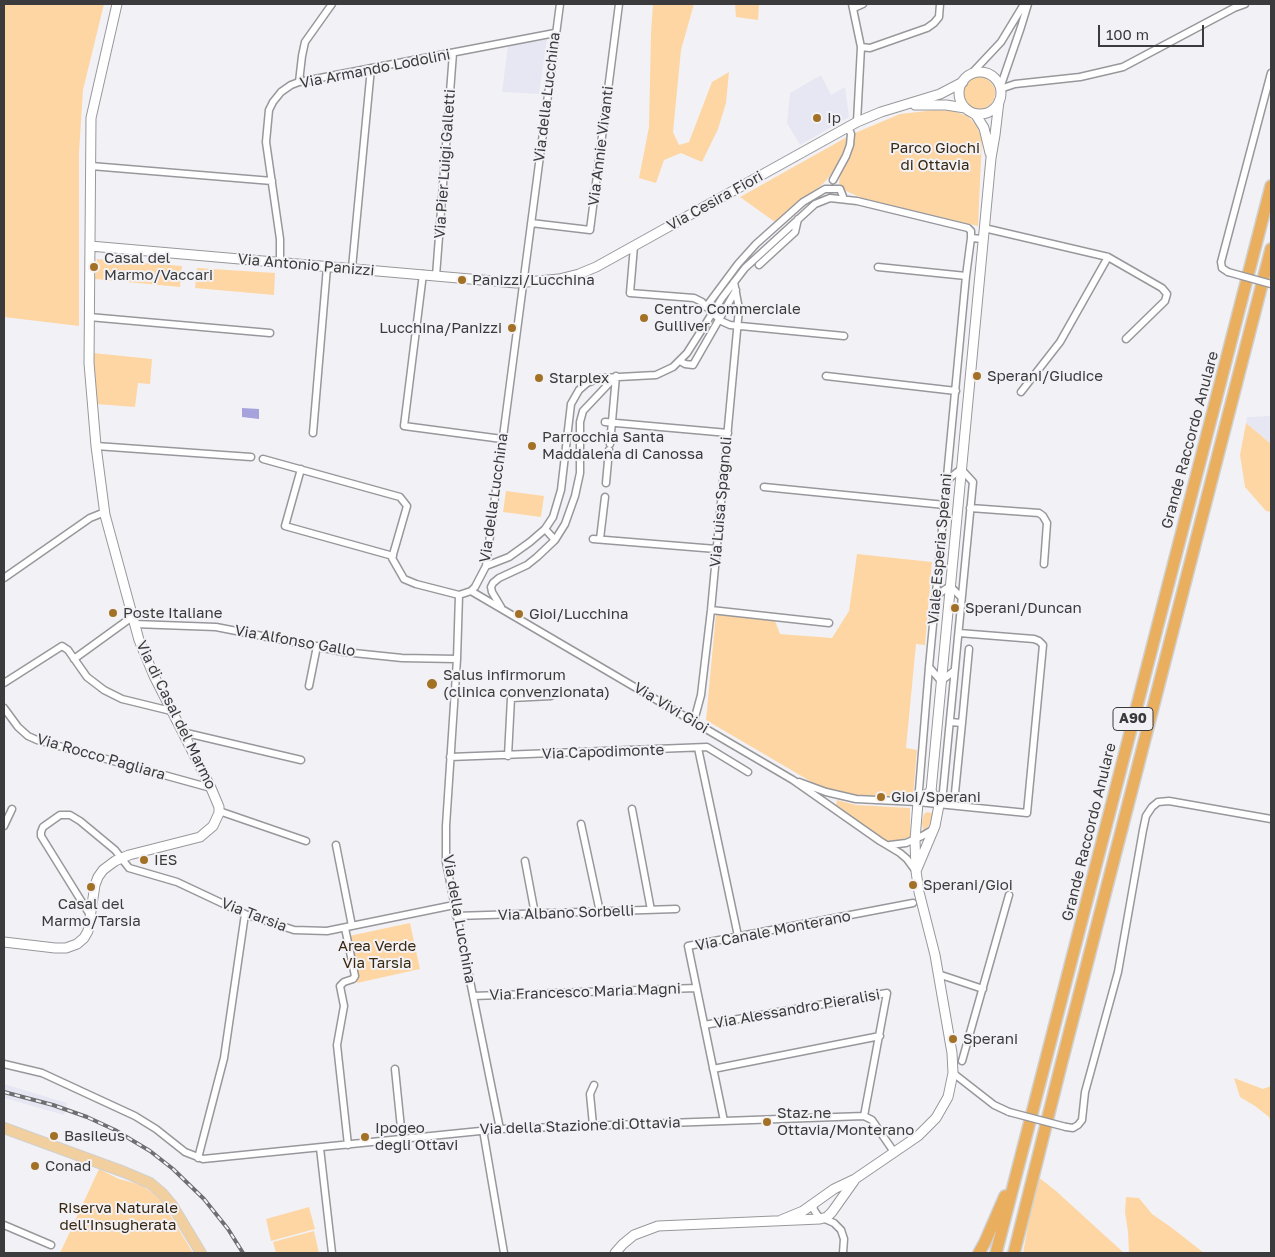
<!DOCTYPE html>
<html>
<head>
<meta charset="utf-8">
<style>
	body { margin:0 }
	#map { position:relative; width:1275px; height:1257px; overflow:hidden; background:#f2f2f6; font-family:"Golos Text",sans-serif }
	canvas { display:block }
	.frame { position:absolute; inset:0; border:5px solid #3b3b3d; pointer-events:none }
	.scale { position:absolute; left:1098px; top:25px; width:106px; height:22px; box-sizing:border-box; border:2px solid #3b3b3d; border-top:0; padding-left:6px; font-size:15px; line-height:18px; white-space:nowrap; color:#3b3b3d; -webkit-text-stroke:4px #f2f2f6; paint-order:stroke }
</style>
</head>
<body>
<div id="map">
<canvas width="1275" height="1257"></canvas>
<div class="frame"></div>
<div class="scale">100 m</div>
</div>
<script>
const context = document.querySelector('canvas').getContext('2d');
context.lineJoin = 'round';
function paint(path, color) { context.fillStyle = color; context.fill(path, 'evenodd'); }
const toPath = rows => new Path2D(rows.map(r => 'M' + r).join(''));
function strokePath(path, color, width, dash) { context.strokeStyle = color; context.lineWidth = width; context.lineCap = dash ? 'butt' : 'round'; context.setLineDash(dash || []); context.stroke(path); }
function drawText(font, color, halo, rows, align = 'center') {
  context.font = font + ' "Golos Text",sans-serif'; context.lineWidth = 4; context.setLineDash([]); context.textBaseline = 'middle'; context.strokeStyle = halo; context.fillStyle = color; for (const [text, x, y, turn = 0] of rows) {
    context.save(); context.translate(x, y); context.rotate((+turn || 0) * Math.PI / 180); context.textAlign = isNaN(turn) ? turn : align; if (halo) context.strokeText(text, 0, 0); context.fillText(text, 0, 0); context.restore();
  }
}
const built = toPath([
	[547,39,539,94,502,92,508,45],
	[821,75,831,95,845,87,849,117,800,145,787,123,790,93],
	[1271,416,1271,444,1246,423,1247,417],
	[4,1084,67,1103,64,1115,4,1098]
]);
const green = toPath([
	[4,4,104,4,83,90,79,153,79,326,4,317],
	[653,4,694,4,681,50,673,132,679,145,689,142,712,82,729,72,726,103,718,129,702,162,681,153,664,160,656,183,639,178,649,127,651,33],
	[735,4,759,4,758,20,736,17],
	'963 93a16 16 0 1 1 32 0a16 16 0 1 1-32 0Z',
	[935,110,953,111,968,116,976,125,982,138,978,226,862,198,846,191,839,183,840,174,851,152,855,133,900,114],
	[847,137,844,154,832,173,823,184,800,201,775,222,740,197],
	[97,259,182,266,180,287,95,279],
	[197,268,275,273,274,295,195,288],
	[93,353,152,359,150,384,138,383,135,407,96,404],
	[1246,423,1271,444,1271,512,1266,511,1245,487,1240,455],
	[506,491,544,496,541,517,503,512],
	[857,554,932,562,925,645,916,644,906,748,917,750,913,796,856,796,845,794,815,784,706,720,716,614,775,621,780,634,832,638,849,611],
	[837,800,856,805,910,808,910,837,892,842,884,840,836,806],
	[927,812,932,813,933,817,928,827,923,830,922,822,924,814],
	[410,923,420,969,357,983,349,936],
	[1234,1078,1263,1089,1271,1086,1271,1122,1269,1117,1255,1106,1240,1097],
	[99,1169,119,1179,142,1185,160,1198,193,1253,60,1253],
	[1037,1176,1056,1191,1124,1253,1023,1253],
	[1126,1197,1139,1198,1152,1214,1172,1228,1204,1253,1129,1253,1128,1232,1125,1212],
	[309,1207,315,1229,271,1241,266,1219],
	[314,1231,319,1253,276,1253,273,1242]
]);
const water = toPath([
	[242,408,259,409,259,419,242,417]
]);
const street = toPath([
	[852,4,861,47,857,122],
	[854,8,863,4],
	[861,47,870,48,927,28,934,23,939,17,940,4],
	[970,75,1001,42,1024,4],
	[299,82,302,56,305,42,332,4],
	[1000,88,1021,27,1028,4],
	[1000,89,1015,84,1080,77,1123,67,1234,8,1245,4],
	[91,166,272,181],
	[833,180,846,156,850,145,851,134,848,127],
	[531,223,590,230,619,4],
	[984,228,1108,257,1162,288,1167,294,1165,301,1126,339],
	[634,246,630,293,694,298,702,302,721,321,730,325,844,336],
	[280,263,280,239,266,142,269,110,273,102,281,92,291,85,299,82,555,33],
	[759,265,795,232,798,219],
	[878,267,966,276],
	[352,268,371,68],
	[1228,272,1222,268,1221,262,1271,73],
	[423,274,404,426,502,439],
	[436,276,453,53],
	[706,307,738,264,756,244,803,202,825,189,840,189,844,199],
	[89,317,270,333],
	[680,361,685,364,693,365,736,290],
	[826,376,956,391],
	[1021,392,1060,342,1108,257],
	[605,422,728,433],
	[313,433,327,267],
	[610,444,616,376],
	[96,446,251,457],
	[263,459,400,497,407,506,392,558,404,579,416,584,459,595,471,591,475,587,486,566,560,4],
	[301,469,285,526,393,556],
	[606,483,609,450],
	[764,487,945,505],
	[970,508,1039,513,1043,516,1047,523,1044,564],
	[545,529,555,540],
	[593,539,716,549],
	[600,539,605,497],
	[486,566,509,557,530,542,545,529,553,517,561,490,571,404,579,390,587,383,600,378,656,375,673,367,687,353,722,298,745,268,815,204,830,198,857,201,968,228,971,231,971,238],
	[4,578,90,518,105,512],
	[471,591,793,780,880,841,900,853,907,859,915,870],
	[459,595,457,659,446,826,446,862,500,1129],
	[937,595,950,586,961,597],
	[501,607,492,592,491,587,493,583,499,578,527,565,537,557,555,540,565,524,575,496,580,473,580,422,583,411,616,376],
	[711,610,829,623],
	[134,624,216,627,344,652,402,658,457,659],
	[74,659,132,617],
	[929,667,941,681,954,671],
	[4,683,62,646,68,650,87,677,104,690,122,699,171,711],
	[309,686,317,646],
	[4,708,18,727,28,736,37,740,211,788],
	[694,721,701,695,711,610,739,309,734,282],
	[950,722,962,723,969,649],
	[182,732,301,760],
	[698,748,738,936],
	[508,756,511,698,551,696],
	[450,757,707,747,748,772],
	[799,782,826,792,856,799,918,802,1027,813,1043,645,1039,641,1034,639,959,633],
	[955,793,962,723],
	[918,802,929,667,966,276,971,238,983,239],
	[939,805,943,792,973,482,961,469,946,481],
	[632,809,651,910],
	[219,811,306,841],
	[581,824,600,912],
	[4,826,12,809],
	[336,845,352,926],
	[890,845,906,843,922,836,934,829],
	[525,861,535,914],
	[90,915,41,836,41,832,43,827,60,815,70,815,80,821,115,850,129,868,177,882,245,914,294,930,327,931,454,905],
	[456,916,676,909],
	[345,928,355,976,353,979,344,982,340,986,344,1006,337,1045,348,1145],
	[938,974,983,989],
	[473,996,696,988],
	[704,1025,887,993,864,1116],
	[962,1061,1009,895],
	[4,1064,42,1073,135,1116,156,1129,185,1152,203,1159,500,1129,864,1116,872,1120,894,1152],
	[395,1069,402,1138],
	[713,1069,880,1036],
	[953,1073,994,1105,1009,1112],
	[724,1121,688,946,913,903],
	[593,1125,590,1094,594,1085],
	[1066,1127,1073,1128,1078,1125,1082,1120,1085,1092,1118,972,1143,830,1146,816,1152,807,1158,802,1169,801,1271,819],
	[483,1130,504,1253],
	[320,1148,332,1253],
	[198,1158,224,1058,245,914],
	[813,1204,814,1210,818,1216,834,1223,841,1230,844,1239,843,1253],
	[4,1225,51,1245]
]);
const secondary = toPath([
	'959 93a21 21 0 1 1 42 0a21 21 0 1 1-42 0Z',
	[915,105,946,105,965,108],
	[973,113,976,115,984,128,990,153],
	[90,246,516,283,559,279,579,274,596,267,857,122,881,112,940,94,963,82],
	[916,871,935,826,939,805,931,791,991,158,995,135,999,101],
	[4,942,55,948,66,948,77,944,84,938,88,931,95,885,98,877,103,870,115,861,129,855,200,837,213,826,219,813,219,807,211,788,154,676,139,640,105,515,96,446,89,363,91,118,117,4],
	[781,1220,803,1211,834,1189,855,1179,918,1136,936,1118,948,1097,953,1073,952,1053,935,955,919,892,916,871,915,840,918,802,931,791],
	[615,1253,623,1244,634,1235,658,1226,820,1219,827,1217,832,1212,854,1181]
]);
const primary = toPath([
	[4,1128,124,1172,150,1183,162,1193,172,1205,201,1253]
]);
const highway = toPath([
	[979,1253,985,1242,1005,1196],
	[996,1253,1271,186],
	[1014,1253,1061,1065,1271,249]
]);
const rail = toPath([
	[4,1092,53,1105,87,1117,115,1130,150,1151,173,1169,204,1199,228,1229,243,1253]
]);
const streetBridge = toPath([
	[1228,272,1271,284],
	[1009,1112,1066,1127]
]);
const markers = [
	[817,118,5,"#a27126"],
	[94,267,5,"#a27126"],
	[462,280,5,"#a27126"],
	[644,318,5,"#a27126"],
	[512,328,5,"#a27126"],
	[977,376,5,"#a27126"],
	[539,378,5,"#a27126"],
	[532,446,5,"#a27126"],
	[955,608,5,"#a27126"],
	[113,613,5,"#a27126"],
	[519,614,5,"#a27126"],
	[432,684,6,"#a27126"],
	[881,797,5,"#a27126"],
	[144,860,5,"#a27126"],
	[913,885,5,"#a27126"],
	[91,887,5,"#a27126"],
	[953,1039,5,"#a27126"],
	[767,1122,5,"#a27126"],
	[54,1136,5,"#a27126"],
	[365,1137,5,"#a27126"],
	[35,1166,5,"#a27126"]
];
const shields = [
	[1133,719,40]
];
const shieldNames = [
	["A90",1133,719]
];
const streetNames = [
	["Via Armando Lodolini",375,69,-11],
	["Via della Lucchina",547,97,-83],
	["Via Annie Vivanti",601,146,-83],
	["Via Pier Luigi Galletti",445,164,-86],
	["Via Cesira Fiori",715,201,-29],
	["Via Antonio Panizzi",306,265,5],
	["Grande Raccordo Anulare",1190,440,-75],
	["Via della Lucchina",494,498,-82],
	["Via Luisa Spagnoli",721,502,-85],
	["Viale Esperia Sperani",940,549,-85],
	["Via Alfonso Gallo",295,641,10],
	["Via Vivi Gioi",671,708,31],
	["Via di Casal del Marmo",176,715,64],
	["Via Capodimonte",603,752,-2],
	["Via Rocco Pagliara",101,757,16],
	["Grande Raccordo Anulare",1089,832,-76],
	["Via Albano Sorbelli",566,913,-2],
	["Via Tarsia",254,915,21],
	["Via della Lucchina",459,919,80],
	["Via Canale Monterano",773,931,-11],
	["Via Francesco Maria Magni",585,992,-2],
	["Via Alessandro Pieralisi",797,1009,-10],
	["Via della Stazione di Ottavia",580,1126,-2]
];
const poiNames = [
	["Ip",827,118],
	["Casal del",104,258],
	["Marmo/Vaccari",104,275],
	["Panizzi/Lucchina",472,280],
	["Centro Commerciale",654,309],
	["Gulliver",654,326],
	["Lucchina/Panizzi",502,328,"right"],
	["Sperani/Giudice",987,376],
	["Starplex",549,378],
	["Parrocchia Santa",542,437],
	["Maddalena di Canossa",542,454],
	["Sperani/Duncan",965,608],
	["Poste Italiane",123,613],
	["Gioi/Lucchina",529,614],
	["Salus infirmorum",443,675],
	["(clinica convenzionata)",443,692],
	["Gioi/Sperani",891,797],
	["IES",154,860],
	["Sperani/Gioi",923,885],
	["Casal del",91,904,"center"],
	["Marmo/Tarsia",91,921,"center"],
	["Sperani",963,1039],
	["Staz.ne",777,1113],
	["Ottavia/Monterano",777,1130],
	["Ipogeo",375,1128],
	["degli Ottavi",375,1145],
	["Basileus",64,1136],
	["Conad",45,1166]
];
const parkNames = [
	["Parco Giochi",935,148],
	["di Ottavia",935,165],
	["Area Verde",377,946],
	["Via Tarsia",377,963],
	["Riserva Naturale",118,1208],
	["dell'Insugherata",118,1225]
];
paint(built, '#e7e7f3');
paint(green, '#fed6a3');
paint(water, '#a5a2dc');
strokePath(street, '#98989c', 9);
strokePath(secondary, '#98989c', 11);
strokePath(primary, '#d0d0d0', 12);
strokePath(highway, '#d0d0d0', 14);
strokePath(street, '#fff', 6);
strokePath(secondary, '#fff', 9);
strokePath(primary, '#f2cf9e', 10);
strokePath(highway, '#e9af5e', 11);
strokePath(rail, '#6f6f72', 4);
strokePath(rail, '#f2f2f6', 2, [5.5]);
strokePath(streetBridge, '#98989c', 9, []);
strokePath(streetBridge, '#fff', 6);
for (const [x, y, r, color] of markers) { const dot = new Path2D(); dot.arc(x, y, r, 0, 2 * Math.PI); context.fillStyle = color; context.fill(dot); strokePath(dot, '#f2f2f6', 2); }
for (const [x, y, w] of shields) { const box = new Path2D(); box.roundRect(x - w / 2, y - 11.5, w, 23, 4); context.fillStyle = '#f2f2f6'; context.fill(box); strokePath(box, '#3b3b3d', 1); }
drawText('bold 14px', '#3b3b3d', null, shieldNames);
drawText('15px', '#3b3b3d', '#f2f2f6', streetNames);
drawText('15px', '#3b3b3d', '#f2f2f6', poiNames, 'left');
drawText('15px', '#39270f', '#f2f2f6', parkNames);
</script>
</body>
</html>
